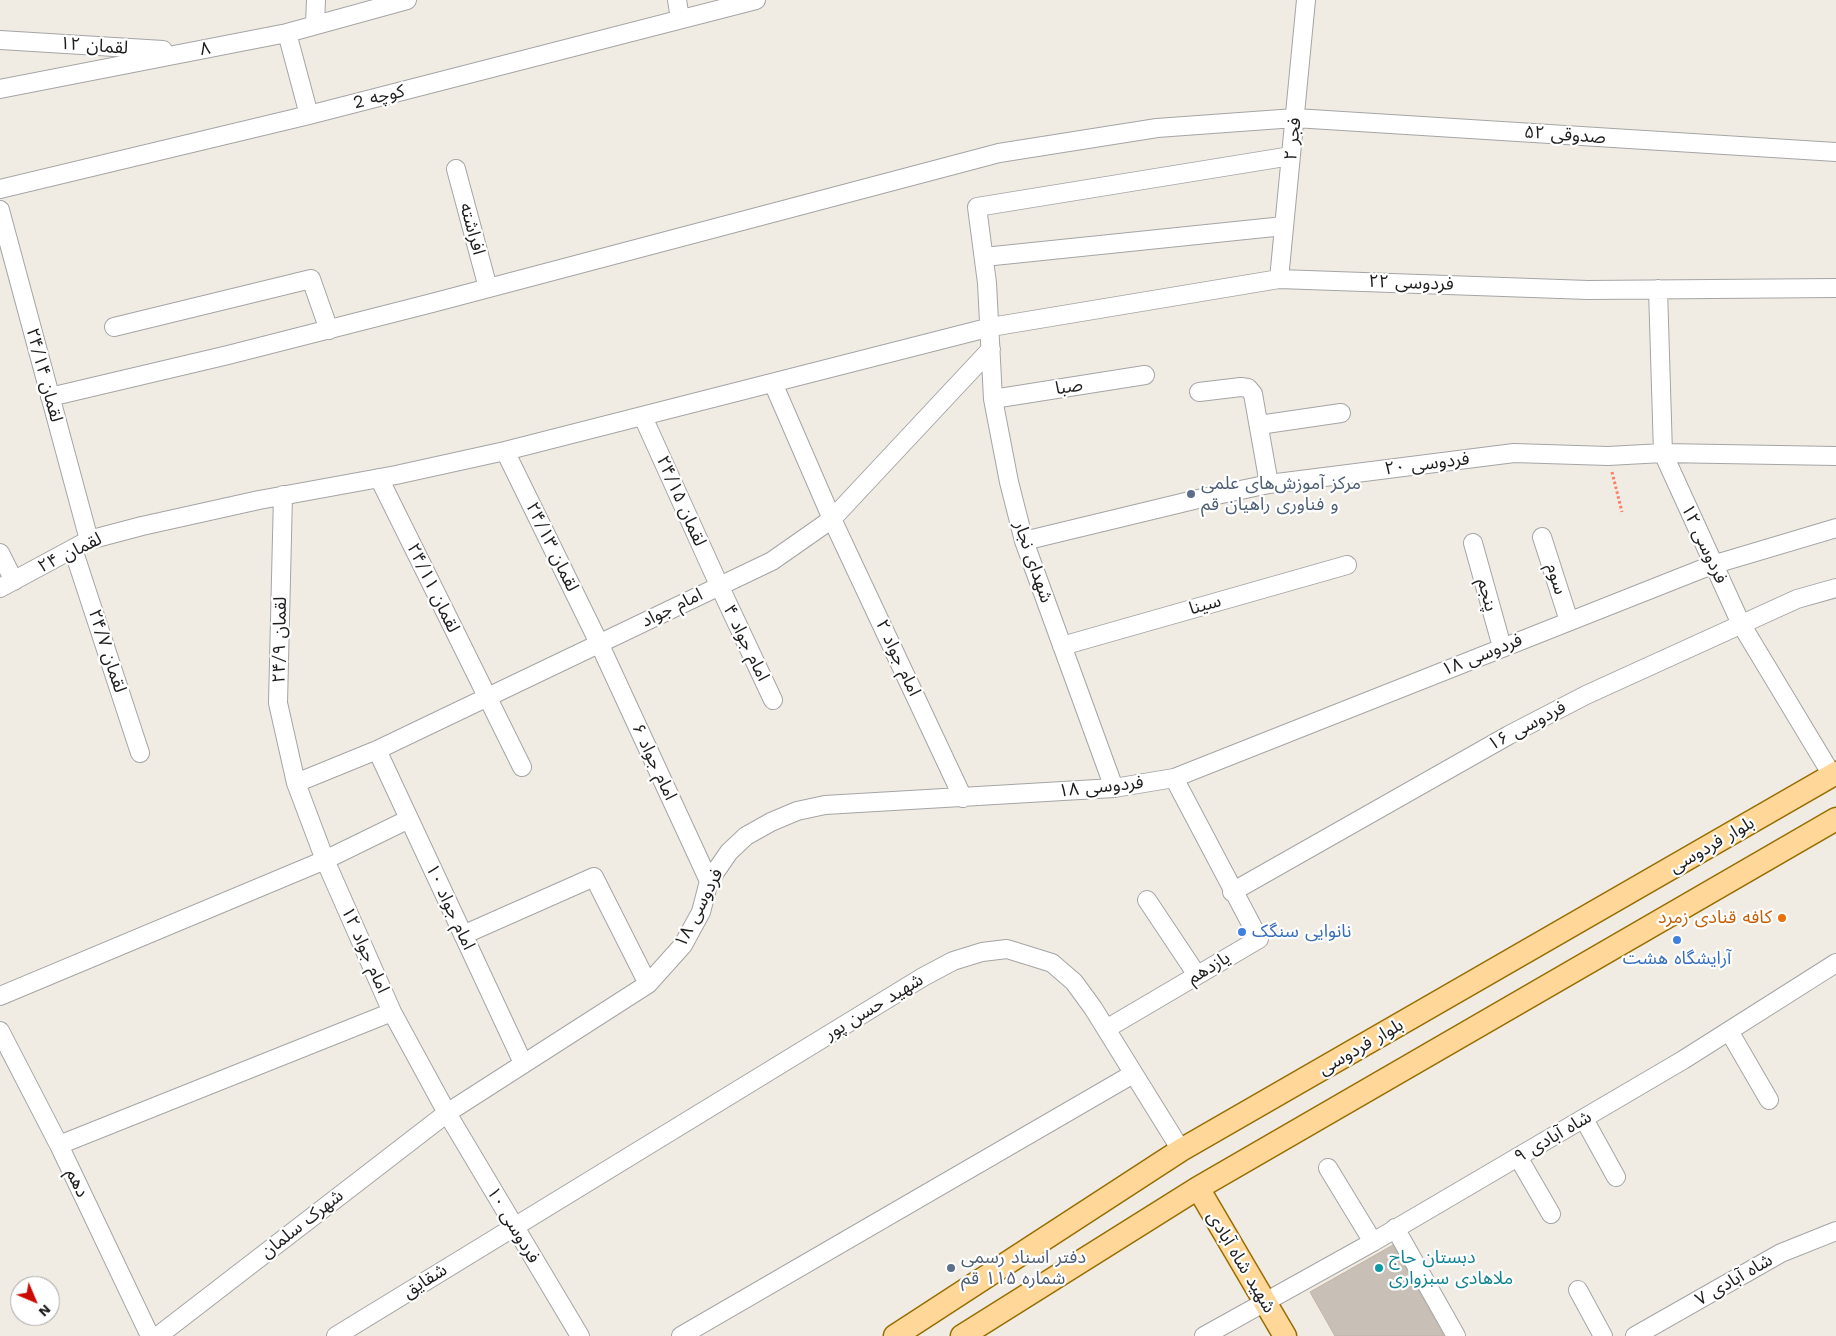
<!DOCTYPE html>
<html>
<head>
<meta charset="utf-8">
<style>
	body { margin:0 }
	#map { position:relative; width:1836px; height:1336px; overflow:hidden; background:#f0ece3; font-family:"Work Sans",sans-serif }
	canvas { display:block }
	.north { position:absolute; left:10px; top:1276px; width:50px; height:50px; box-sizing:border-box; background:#fff; border:1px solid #a5a5a5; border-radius:50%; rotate:135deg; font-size:14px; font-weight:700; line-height:20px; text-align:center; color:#1e1e1e }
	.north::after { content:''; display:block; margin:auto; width:18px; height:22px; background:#cc0a00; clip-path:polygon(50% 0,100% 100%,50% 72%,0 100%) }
</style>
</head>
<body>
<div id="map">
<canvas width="1836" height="1336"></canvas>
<div class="north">N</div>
</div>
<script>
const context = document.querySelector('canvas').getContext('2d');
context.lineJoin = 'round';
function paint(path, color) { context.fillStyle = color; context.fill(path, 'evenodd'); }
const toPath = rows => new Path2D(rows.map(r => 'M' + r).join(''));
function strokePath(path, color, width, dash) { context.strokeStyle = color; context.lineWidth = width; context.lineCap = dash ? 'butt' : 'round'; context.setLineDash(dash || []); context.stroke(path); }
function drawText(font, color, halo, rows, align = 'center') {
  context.font = font + ' "Work Sans","Noto Sans Arabic",sans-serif'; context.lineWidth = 4.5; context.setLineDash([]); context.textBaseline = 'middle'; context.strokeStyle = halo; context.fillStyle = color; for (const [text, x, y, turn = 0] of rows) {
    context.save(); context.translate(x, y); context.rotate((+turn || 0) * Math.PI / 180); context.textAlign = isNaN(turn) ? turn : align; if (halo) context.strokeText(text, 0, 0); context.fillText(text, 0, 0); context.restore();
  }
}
const building = toPath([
	[1393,1245,1444,1336,1335,1336,1310,1292,1393,1245]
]);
const path = toPath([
	[1612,472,1622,512]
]);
const minor = toPath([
	[677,0,680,19],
	[315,24,316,0],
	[287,33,309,115],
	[0,40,163,50],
	[0,89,287,33,407,0],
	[456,169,488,288],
	[0,189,309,115,756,0],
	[0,210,89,540],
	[984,257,1284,226],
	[1279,279,1306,0],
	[1658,289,1663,453,1741,624,1832,775],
	[114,327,311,279,329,330],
	[773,383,832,519,963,798],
	[1199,392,1241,387,1248,388,1253,394,1269,484],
	[50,397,228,355,432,303,999,153,1157,128,1295,118,1836,152],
	[993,399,1145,375],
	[643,417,719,585,773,700],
	[1259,425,1341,413],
	[505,451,599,643,709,881],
	[379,478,522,767],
	[283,495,278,703,296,783,325,860,392,1012,447,1113,580,1336],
	[1542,537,1569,621],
	[1024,541,1198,499,1269,484,1514,453,1608,456,1663,453,1836,456],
	[1473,543,1502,647],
	[73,549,140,753],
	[0,553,14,581],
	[0,588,89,540,142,526,259,500,396,475,505,451,991,327,1279,279,1588,290,1836,288],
	[1062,646,1347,565],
	[377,750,523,1063],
	[296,783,377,750,772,561,832,519,991,349],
	[1114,788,1024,541,1009,482,993,399,987,283,977,207,1291,156],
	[1232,892,1509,735,1586,695,1797,599,1836,588],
	[1147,900,1197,975],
	[463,935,594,877,648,984],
	[0,996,325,860,409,819],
	[1106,1029,1259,939,1174,778],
	[0,1031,59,1145,150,1336],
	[1729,1031,1769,1100],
	[1584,1119,1616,1177],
	[59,1145,392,1012],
	[1518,1157,1551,1214],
	[1328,1168,1373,1242],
	[1395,1228,1456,1336],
	[1578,1290,1603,1336],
	[158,1336,447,1113,648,984,683,945,701,912,709,881,729,852,746,836,771,822,797,811,825,805,1114,788,1174,778,1712,565,1836,528],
	[336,1336,923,977,953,961,982,952,1007,949,1036,958,1052,963,1074,982,1093,1008,1181,1150],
	[681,1336,1133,1074],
	[1204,1336,1373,1242,1683,1060,1836,963],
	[1635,1336,1781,1253,1836,1231]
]);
const major = toPath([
	[1198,1188,1285,1336],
	[895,1336,1181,1150,1836,773],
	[962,1336,1198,1188,1836,819]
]);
const markers = [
	[1191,494,5,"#5c6f8a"],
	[1782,918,5,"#e8710a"],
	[1242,932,5,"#3f7fe0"],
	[1677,940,5,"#3f7fe0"],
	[951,1268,5,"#5c6f8a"],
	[1379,1268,5,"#0f9aa8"]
];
const streetNames = [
	["لقمان ۱۲",94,46,4],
	["۸",205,49,-11],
	["کوچه 2",379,97,-14],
	["صدوقی ۵۲",1565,135,4],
	["فجر ۲",1293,139,-84],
	["افراشته",472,229,75],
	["فردوسی ۲۲",1411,283,2],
	["لقمان ۲۴/۱۴",44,375,75],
	["صبا",1069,387,-9],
	["فردوسی ۲۰",1427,464,-7],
	["لقمان ۲۴/۱۵",681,501,66],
	["فردوسی ۱۲",1704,544,65],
	["لقمان ۲۴/۱۳",552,547,64],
	["لقمان ۲۴",70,553,-26],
	["شهدای نجار",1033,562,71],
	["سوم",1556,579,73],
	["لقمان ۲۴/۱۱",433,588,64],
	["پنجم",1487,595,75],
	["سینا",1205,605,-16],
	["امام جواد",672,608,-26],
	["لقمان ۲۴/۹",280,640,-89],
	["امام جواد ۴",746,643,64],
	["لقمان ۲۴/۷",107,651,72],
	["فردوسی ۱۸",1482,655,-22],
	["امام جواد ۲",898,658,65],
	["فردوسی ۱۶",1527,726,-28],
	["امام جواد ۶",654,762,65],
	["فردوسی ۱۸",1101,787,-6],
	["بلوار فردوسی",1712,845,-30],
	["امام جواد ۱۰",450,907,65],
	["فردوسی ۱۸",699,908,-63],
	["امام جواد ۱۲",365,950,66],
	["یازدهم",1209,968,-31],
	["شهید حسن پور",874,1007,-31],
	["بلوار فردوسی",1361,1047,-30],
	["شاه آبادی ۹",1553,1137,-30],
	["دهم",77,1183,64],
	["شهرک سلمان",302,1224,-38],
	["فردوسی ۱۰",513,1225,59],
	["شهید شاه آبادی",1241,1262,59],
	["شاه آبادی ۷",1734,1280,-30],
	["شقایق",425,1281,-32]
];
const serviceNames = [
	["مرکز آموزش‌های علمی",1201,484],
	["و فناوری راهیان قم",1201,505],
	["دفتر اسناد رسمی",961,1258],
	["شماره ۱۱۵ قم",961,1279]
];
const foodNames = [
	["کافه قنادی زمرد",1772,918]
];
const shopNames = [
	["نانوایی سنگک",1252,932],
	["آرایشگاه هشت",1677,959,"center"]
];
const cultureNames = [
	["دبستان حاج",1389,1258],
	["ملاهادی سبزواری",1389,1279]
];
paint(building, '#c8bfb6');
strokePath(building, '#c2b3a5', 1);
strokePath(minor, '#a5a5a5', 20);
strokePath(major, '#986d00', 25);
strokePath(path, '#ff7c65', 3, [2.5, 2.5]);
strokePath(minor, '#fff', 18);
strokePath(major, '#ffd899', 22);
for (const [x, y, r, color] of markers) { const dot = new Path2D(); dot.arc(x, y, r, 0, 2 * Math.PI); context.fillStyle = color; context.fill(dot); strokePath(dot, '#fff', 2); }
drawText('18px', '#1e1e1e', '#fff', streetNames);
drawText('18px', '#4e5e75', '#fff', serviceNames, 'left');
drawText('18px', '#c56008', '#fff', foodNames, 'right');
drawText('18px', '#366cbe', '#fff', shopNames, 'left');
drawText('18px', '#0d838f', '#fff', cultureNames, 'left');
</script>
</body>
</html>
